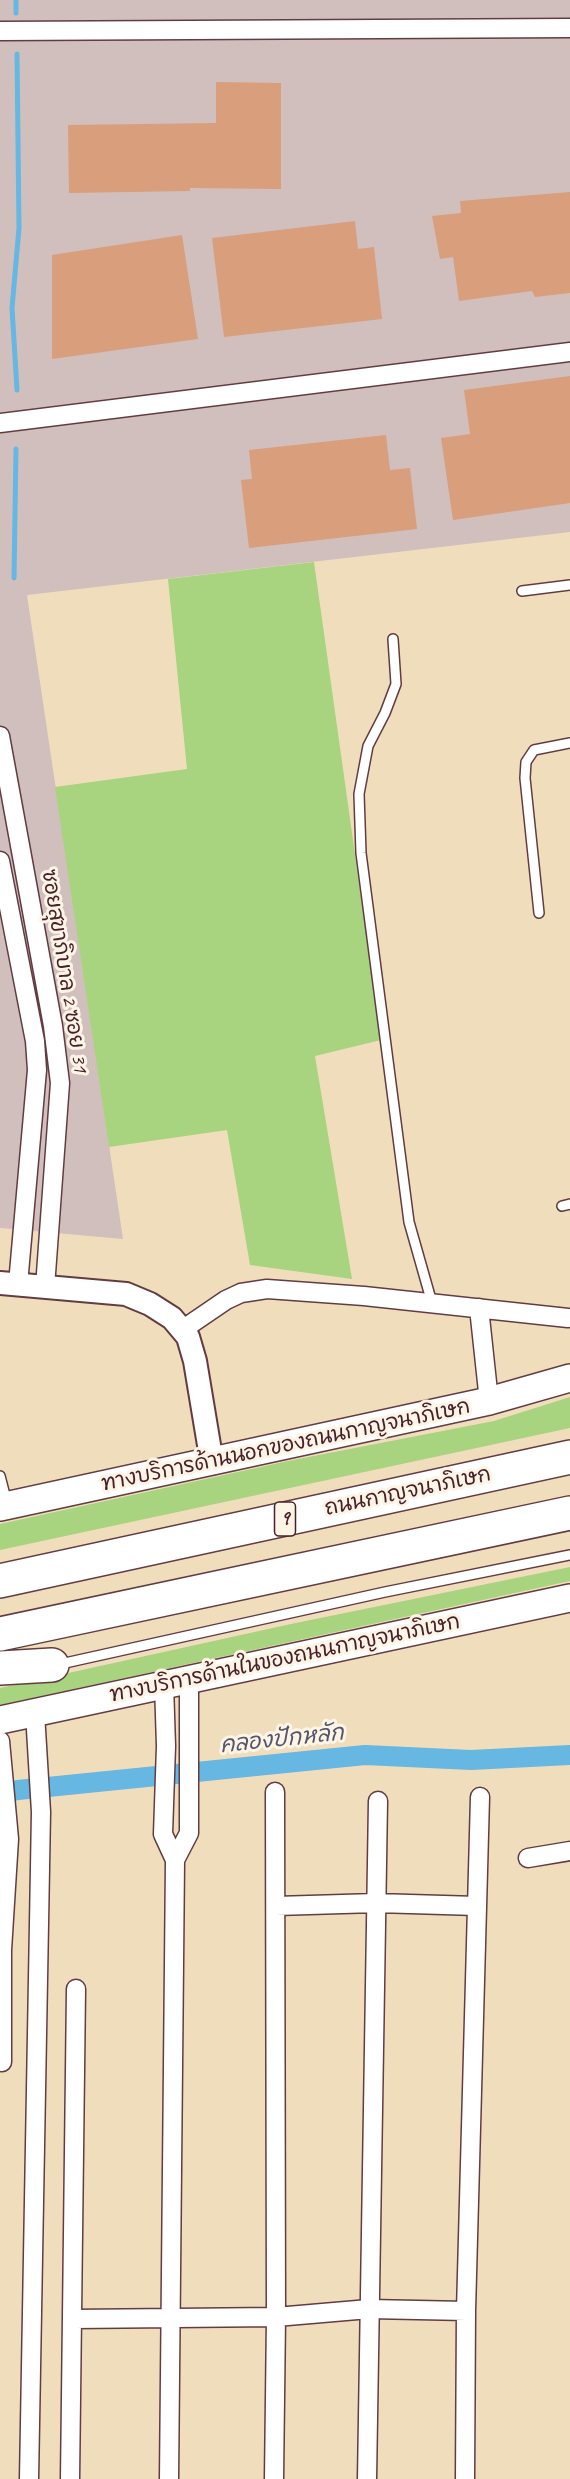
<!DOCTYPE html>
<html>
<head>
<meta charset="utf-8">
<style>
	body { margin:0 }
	canvas { display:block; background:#f0ddbc }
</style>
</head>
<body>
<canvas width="570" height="2479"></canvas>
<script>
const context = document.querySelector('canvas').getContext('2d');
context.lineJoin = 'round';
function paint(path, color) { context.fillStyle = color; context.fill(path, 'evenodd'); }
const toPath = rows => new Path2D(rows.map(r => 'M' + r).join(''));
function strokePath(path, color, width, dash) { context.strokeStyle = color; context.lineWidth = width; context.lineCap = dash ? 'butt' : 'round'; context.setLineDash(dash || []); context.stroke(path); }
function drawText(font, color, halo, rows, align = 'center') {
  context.font = font + ' Caveat,"Playpen Sans Thai",sans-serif'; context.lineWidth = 6; context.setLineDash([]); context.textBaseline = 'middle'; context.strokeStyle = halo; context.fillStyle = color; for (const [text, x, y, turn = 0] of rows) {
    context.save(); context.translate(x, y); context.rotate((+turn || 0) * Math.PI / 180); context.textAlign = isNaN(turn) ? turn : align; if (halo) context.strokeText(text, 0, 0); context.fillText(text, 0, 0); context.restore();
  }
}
const industrial = toPath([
	[0,0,570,0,570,532,27,595,123,1239,0,1228]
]);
const green = toPath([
	[314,562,381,1040,315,1056,352,1279,250,1265,227,1130,109,1147,55,787,187,769,168,579],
	[570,1397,570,1428,0,1550,0,1524,288,1461,494,1421],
	[570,1567,570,1581,0,1705,0,1688,291,1624]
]);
const stream = toPath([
	[16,0,16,13],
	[17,390,12,308,19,228,17,54],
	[14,578,16,449]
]);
const canal = toPath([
	[0,1794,18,1790,365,1755,471,1760,570,1755]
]);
const building = toPath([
	[216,82,281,83,281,189,190,188,190,191,69,193,68,125,216,123],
	[570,192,570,293,535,297,532,291,459,301,453,257,440,259,432,216,461,213,460,201],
	[355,221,358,249,374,247,382,319,224,337,212,238],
	[182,235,198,339,52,359,52,255],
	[570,376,570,503,453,520,441,438,470,434,464,390],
	[386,435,390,470,410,468,417,529,249,548,241,480,252,479,249,450]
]);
const service = toPath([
	[522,591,570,585],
	[393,639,396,684,385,713,368,746,359,794,361,853,409,1222,432,1303],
	[539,913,525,778,526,762,534,750,570,743],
	[562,1206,570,1204],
	[0,1476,7,1503],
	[56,1665,385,1592,570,1555]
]);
const minor = toPath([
	[0,31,570,28],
	[0,423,570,352],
	[0,736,53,1026,60,1083,45,1287],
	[0,861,35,1041,37,1070,18,1284],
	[479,1308,489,1401],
	[182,1330,226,1300,241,1293,267,1289,364,1296,568,1318],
	[164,1684,166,1746,163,1834,175,1860,169,2479],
	[0,1741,9,1839,2,1950,2,2062],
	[528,1858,570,1851],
	[175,1860,189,1833,189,1678],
	[276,1906,376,1903,477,1906],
	[73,2319,276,2317,369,2309,466,2311,480,1797],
	[29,2479,41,1812,35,1713],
	[70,2479,76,1989],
	[274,2479,276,2317,275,1792],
	[367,2479,378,1801],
	[465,2479,466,2311]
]);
const tertiary = toPath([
	[0,1283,126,1294,150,1304,172,1318,188,1337,195,1361,212,1463]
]);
const secondary = toPath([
	[0,1507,489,1401,570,1378],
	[0,1720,570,1598]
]);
const motorway = toPath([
	[0,1581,570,1457],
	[0,1634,570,1513],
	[0,1668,52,1665]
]);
const shields = [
	[285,1519,21]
];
const shieldNames = [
	["9",285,1519]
];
const streetNames = [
	["ซอยสุขาภิบาล 2 ซอย 31",64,971,81],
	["ทางบริการด้านนอกของถนนกาญจนาภิเษก",286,1446,-12],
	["ถนนกาญจนาภิเษก",408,1492,-12],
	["ทางบริการด้านในของถนนกาญจนาภิเษก",285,1659,-12]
];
const waterNames = [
	["คลองปักหลัก",282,1740,-6]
];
paint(industrial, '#d1bfbd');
paint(green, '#a8d37f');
strokePath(stream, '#66b7e1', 5);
strokePath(canal, '#66b7e1', 20);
paint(building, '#d99e7b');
strokePath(service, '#633c41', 12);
strokePath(minor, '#633c41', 21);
strokePath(tertiary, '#633c41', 26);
strokePath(secondary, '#633c41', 30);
strokePath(motorway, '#633c41', 36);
strokePath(service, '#fff', 9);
strokePath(minor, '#fff', 18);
strokePath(tertiary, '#fff', 22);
strokePath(secondary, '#fff', 27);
strokePath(motorway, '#fff', 33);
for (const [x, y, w] of shields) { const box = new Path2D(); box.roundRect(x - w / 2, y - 17, w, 34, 4.5); context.fillStyle = '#fcf5e5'; context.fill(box); strokePath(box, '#4a1f2b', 1.5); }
drawText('bold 20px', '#4a1f2b', null, shieldNames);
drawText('21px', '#4a1f2b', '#fcf5e5', streetNames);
drawText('italic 22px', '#54546b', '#fcf5e5', waterNames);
</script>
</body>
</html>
